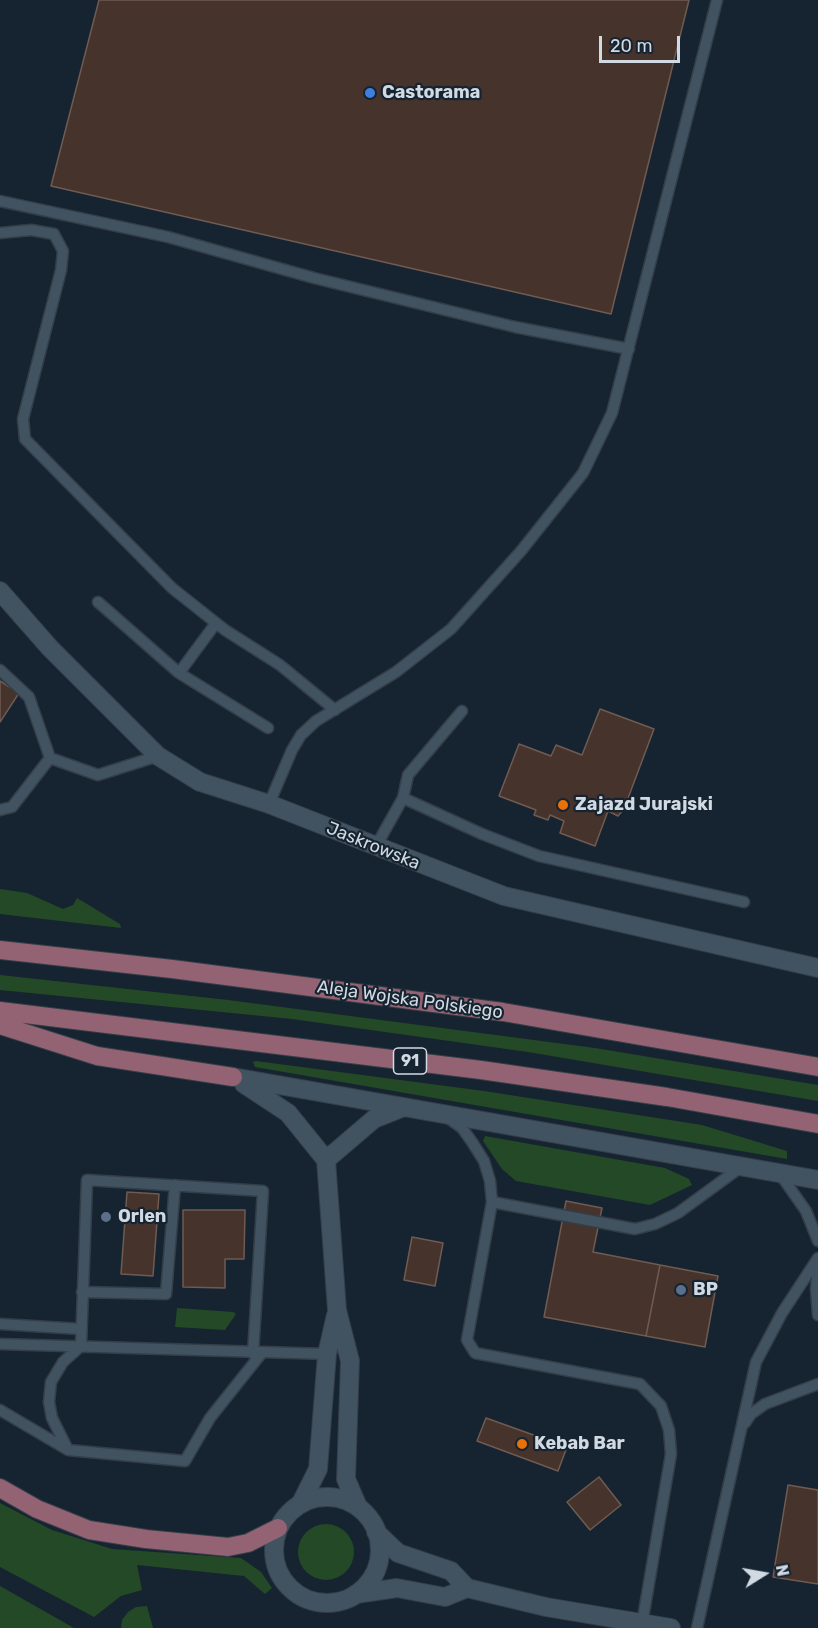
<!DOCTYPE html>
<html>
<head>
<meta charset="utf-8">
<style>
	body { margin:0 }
	#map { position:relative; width:818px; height:1628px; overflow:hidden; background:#152430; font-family:Rubik,sans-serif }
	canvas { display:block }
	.north { position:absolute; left:734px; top:1544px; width:60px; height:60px; -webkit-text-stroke:4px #152430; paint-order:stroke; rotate:79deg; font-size:16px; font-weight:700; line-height:24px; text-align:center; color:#d1dae3 }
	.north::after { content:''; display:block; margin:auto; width:21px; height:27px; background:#d1dae3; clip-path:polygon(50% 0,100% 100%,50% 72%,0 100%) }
	.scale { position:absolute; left:599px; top:36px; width:81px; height:27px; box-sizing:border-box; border:3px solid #d1dae3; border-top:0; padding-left:8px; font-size:18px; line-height:21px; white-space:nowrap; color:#d1dae3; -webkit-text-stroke:4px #152430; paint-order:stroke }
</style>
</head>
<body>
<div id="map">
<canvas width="818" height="1628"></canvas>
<div class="north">N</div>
<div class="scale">20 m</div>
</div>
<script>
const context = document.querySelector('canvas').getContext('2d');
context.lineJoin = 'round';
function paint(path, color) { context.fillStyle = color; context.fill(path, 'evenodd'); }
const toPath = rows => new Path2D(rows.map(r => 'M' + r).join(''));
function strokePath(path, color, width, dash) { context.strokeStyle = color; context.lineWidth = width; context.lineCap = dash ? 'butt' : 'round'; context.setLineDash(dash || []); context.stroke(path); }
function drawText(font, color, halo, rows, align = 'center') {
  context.font = font + ' Rubik,sans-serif'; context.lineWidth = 4.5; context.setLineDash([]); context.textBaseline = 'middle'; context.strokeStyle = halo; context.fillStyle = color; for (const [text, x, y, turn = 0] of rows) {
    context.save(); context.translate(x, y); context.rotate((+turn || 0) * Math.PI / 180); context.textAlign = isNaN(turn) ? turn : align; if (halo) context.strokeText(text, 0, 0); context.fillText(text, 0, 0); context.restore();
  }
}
const green = toPath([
	[0,889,27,893,63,909,73,905,77,898,120,924,121,928,0,914],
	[0,975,228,1000,595,1048,818,1085,818,1101,528,1052,292,1019,0,990],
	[256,1061,484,1091,702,1125,787,1151,787,1159,255,1067,253,1062],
	[485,1136,665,1168,689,1179,692,1185,650,1205,516,1181,502,1169,483,1141],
	[177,1308,233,1312,236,1314,225,1330,175,1327],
	[0,1503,52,1530,112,1549,241,1558,261,1572,272,1588,265,1594,244,1576,137,1565,142,1590,121,1596,94,1617,0,1567],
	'298 1552a28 28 0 1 1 56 0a28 28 0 1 1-56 0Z',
	[0,1586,74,1628,0,1628],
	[147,1606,153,1628,121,1628,122,1620,128,1612,136,1607]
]);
const building = toPath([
	[99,0,689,0,611,314,51,186,99,0],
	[0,681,19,693,0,722,0,681],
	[600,709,654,729,624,809,618,816,608,811,595,846,560,833,564,821,550,815,548,820,534,815,536,810,499,796,519,744,551,756,556,745,582,755,600,709],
	[127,1192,159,1194,153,1276,121,1274,127,1192],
	[566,1201,602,1208,593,1252,660,1265,646,1336,544,1317,566,1201],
	[183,1210,245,1210,244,1259,225,1259,225,1288,183,1287,183,1210],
	[412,1237,443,1243,435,1286,404,1280,412,1237],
	[660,1265,718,1276,705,1347,646,1336,660,1265],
	[486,1418,567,1447,558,1471,477,1441,486,1418],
	[599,1477,621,1505,590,1530,567,1502,599,1477],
	[788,1485,818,1490,818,1584,773,1577,788,1485]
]);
const lane = toPath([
	[0,201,168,237,314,278,515,327,629,349],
	[0,233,31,230,54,234,63,251,61,270,23,419,25,439,172,588,225,630,280,665,335,710],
	[98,602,179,673,268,728],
	[0,670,29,697,50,758,12,807,0,810],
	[179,673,216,623],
	[462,711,408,775,403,798,482,834,539,856,744,902],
	[50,758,98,775,158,756],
	[269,804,292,750,301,735,316,721,396,672,451,629,521,551,583,473,612,413,717,0],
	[375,848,403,798],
	[448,1118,462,1128,472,1142,484,1161,490,1181,492,1202,467,1340,472,1348,475,1353,640,1384,661,1406,669,1430,671,1454,642,1624],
	[780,1174,806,1211,818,1241],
	[492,1202,635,1229,655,1224,678,1213,741,1167],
	[818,1269,816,1289,818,1315],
	[82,1292,166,1294,175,1185],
	[0,1324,81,1329],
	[0,1344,327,1354],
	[0,1410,68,1450,185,1461,210,1418,261,1354],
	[745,1423,751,1414,765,1404,818,1384],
	[68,1450,52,1418,49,1402,51,1382,63,1362,81,1346,87,1180,263,1191,253,1354],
	[697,1628,756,1362,782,1313,818,1258]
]);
const street = toPath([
	[0,591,50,648,158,756,200,782,269,804,504,896,818,968],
	[233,1077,818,1180],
	[244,1084,288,1113,326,1160,337,1310,350,1361,346,1479,358,1507],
	[326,1160,374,1119,404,1107],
	'274 1550a53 53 0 1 1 106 0a53 53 0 1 1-106 0Z',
	[301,1503,318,1469,327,1354,336,1315],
	[376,1532,398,1553,451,1571,467,1588,546,1607,671,1628],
	[356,1594,397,1588,445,1597,467,1588]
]);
const primary = toPath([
	[0,950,172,969,503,1012,818,1067],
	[0,1011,481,1070,667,1097,818,1124],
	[0,1025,97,1056,233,1077],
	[0,1488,37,1509,89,1530,146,1539,228,1547,248,1543,278,1528]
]);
const markers = [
	[370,93,6,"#3f7fe0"],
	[563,805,6,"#e8710a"],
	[106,1217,6,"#5c6f8a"],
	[681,1290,6,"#5c6f8a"],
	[522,1444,6,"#e8710a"]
];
const shields = [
	[410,1061,33]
];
const shieldNames = [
	["91",410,1061]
];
const poiNames = [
	["Castorama",382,93],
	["Zajazd Jurajski",575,805],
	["Orlen",118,1217],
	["BP",693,1290],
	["Kebab Bar",534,1444]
];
const streetNames = [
	["Jaskrowska",373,846,22],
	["Aleja Wojska Polskiego",410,1000,8]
];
paint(green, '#244927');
paint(building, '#46332c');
strokePath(building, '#705b53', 1.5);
strokePath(lane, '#343e48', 13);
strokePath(street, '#343e48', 20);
strokePath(primary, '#343e48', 20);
strokePath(lane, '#415260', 10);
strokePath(street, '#415260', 18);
strokePath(primary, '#936273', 18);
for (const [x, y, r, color] of markers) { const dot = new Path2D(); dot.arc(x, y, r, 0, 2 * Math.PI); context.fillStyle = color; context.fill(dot); strokePath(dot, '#152430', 2); }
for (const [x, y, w] of shields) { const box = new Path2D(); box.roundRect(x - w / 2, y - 13, w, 26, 4.5); context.fillStyle = '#152430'; context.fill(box); strokePath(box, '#d1dae3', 1.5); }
drawText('bold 16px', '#d1dae3', null, shieldNames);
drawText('bold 18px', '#d1dae3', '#152430', poiNames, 'left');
drawText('18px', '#d1dae3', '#152430', streetNames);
</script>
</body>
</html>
